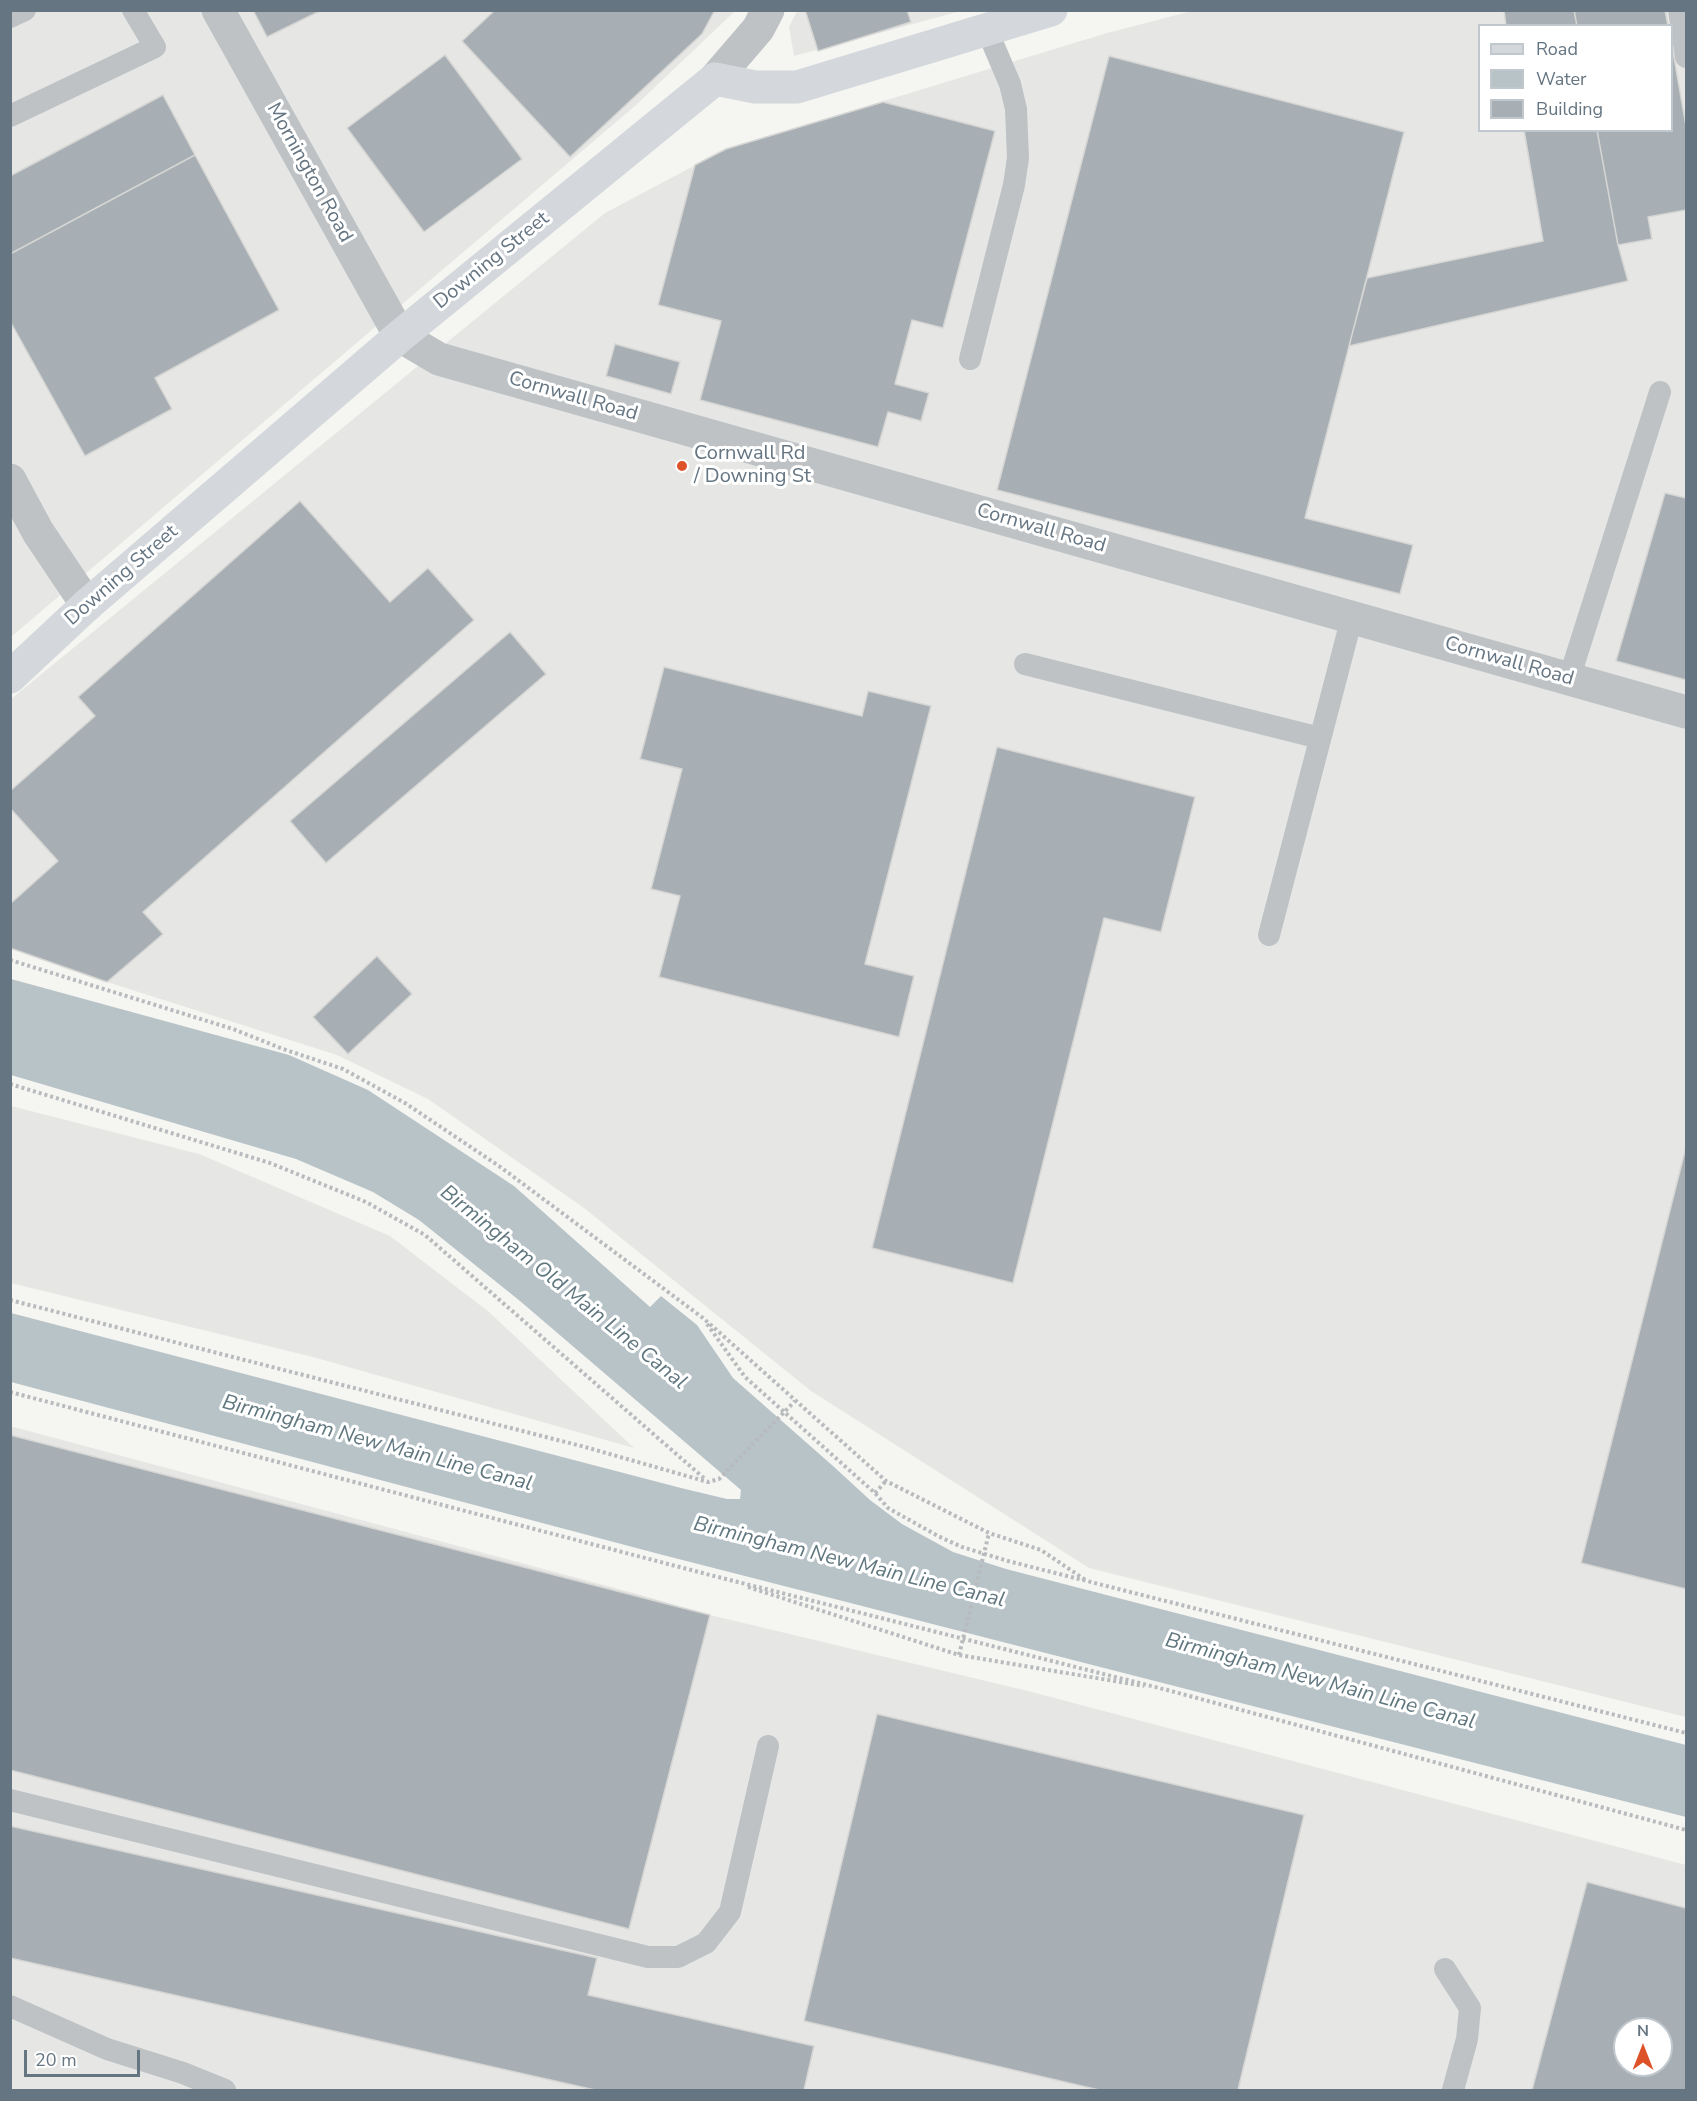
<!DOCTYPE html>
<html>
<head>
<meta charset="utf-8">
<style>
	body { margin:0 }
	#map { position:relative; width:1697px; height:2101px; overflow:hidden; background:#f5f5f1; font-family:"Nunito Sans",sans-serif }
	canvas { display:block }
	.frame { position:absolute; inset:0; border:12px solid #657582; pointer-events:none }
	.legend { position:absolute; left:1478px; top:24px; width:195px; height:108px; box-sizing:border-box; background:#fff; border:2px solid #c1c8cd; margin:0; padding:8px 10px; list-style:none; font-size:18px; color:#657582 }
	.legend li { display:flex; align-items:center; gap:12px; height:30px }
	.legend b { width:30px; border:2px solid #c1c8cd }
	.north { position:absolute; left:1613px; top:2017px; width:60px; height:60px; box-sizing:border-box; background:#fff; border:2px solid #c1c8cd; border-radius:50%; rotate:0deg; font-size:16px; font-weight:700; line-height:24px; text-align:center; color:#657582 }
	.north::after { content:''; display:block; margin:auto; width:21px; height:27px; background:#dd5229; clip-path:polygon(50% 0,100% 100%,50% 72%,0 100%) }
	.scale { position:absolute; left:24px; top:2050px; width:116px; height:27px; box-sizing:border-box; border:3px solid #657582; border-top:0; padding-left:8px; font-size:18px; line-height:21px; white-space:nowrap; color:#657582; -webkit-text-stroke:4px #fff; paint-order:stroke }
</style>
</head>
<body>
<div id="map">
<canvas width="1697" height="2101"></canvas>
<div class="frame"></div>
<ul class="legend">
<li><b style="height:8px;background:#d4d8dc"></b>Road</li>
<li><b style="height:16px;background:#b8c3c8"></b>Water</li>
<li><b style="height:16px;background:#a7afb4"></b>Building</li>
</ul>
<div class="north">N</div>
<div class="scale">20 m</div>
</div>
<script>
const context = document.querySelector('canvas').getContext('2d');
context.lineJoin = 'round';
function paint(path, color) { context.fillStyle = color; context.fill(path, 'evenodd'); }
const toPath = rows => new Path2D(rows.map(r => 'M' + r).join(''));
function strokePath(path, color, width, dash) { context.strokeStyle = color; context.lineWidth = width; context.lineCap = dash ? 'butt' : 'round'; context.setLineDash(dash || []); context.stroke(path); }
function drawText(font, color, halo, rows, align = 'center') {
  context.font = font + ' "Nunito Sans",sans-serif'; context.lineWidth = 6; context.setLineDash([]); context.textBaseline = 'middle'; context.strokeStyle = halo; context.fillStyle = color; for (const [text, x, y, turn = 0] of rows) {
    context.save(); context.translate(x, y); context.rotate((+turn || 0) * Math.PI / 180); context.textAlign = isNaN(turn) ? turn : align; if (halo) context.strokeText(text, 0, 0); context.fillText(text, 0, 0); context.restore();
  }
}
const built = toPath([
	[11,11,735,11,635,106,11,637],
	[797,11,961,11,794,56,789,27],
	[1192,11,1686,11,1686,1717,1089,1568,811,1391,584,1208,428,1099,337,1055,107,982,11,948,11,699,605,213,726,149,1107,33],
	[1480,26,1672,26,1672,130,1480,130],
	[11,1106,199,1154,390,1236,489,1312,634,1448,313,1357,11,1283],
	[10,1426,641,1595,710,1615,1028,1691,1686,1865,1686,2090,11,2090],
	[1625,2029,1661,2029,1661,2065,1625,2065]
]);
const water = toPath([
	[11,979,289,1055,368,1090,514,1186,650,1307,661,1296,697,1325,733,1378,833,1466,870,1500,902,1524,953,1552,1006,1569,1686,1745,1686,1817,659,1554,11,1382,11,1313,681,1488,727,1499,740,1499,741,1490,520,1301,419,1220,373,1192,296,1159,11,1075]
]);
const building = toPath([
	[253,10,322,10,267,37,253,10],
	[495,10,715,10,702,34,570,157,462,41,495,10],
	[805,10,907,10,911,22,818,51,805,10],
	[1504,10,1574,10,1577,26,1506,26,1504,10],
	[1574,10,1665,10,1668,26,1577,26,1574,10],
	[1672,46,1686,126,1686,210,1648,217,1652,239,1618,245,1597,130,1672,130,1672,46],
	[445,55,522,159,424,232,347,128,445,55],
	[1109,56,1404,132,1305,518,1413,545,1400,594,997,490,1109,56],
	[163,95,195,155,10,254,10,176,163,95],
	[883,102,995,131,943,328,912,320,895,384,929,393,921,421,888,412,878,447,700,400,721,321,658,305,695,165,726,149,883,102],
	[1524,130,1597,130,1618,245,1628,281,1349,346,1367,278,1543,241,1524,130],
	[195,155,279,310,155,378,172,409,85,456,10,321,10,254,195,155],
	[615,344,680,362,671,394,606,376,615,344],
	[1665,493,1686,498,1686,680,1616,661,1665,493],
	[300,501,390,602,428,568,474,620,143,912,163,934,107,982,10,948,10,904,58,861,10,808,10,791,95,716,78,697,300,501],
	[510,632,546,674,326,863,290,821,510,632],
	[664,667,862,716,868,691,931,706,865,964,914,976,899,1037,659,977,680,896,651,889,682,769,640,759,664,667],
	[997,747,1195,797,1161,932,1104,918,1013,1283,872,1248,997,747],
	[377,956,412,994,348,1054,313,1017,377,956],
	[1686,1147,1686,1589,1581,1563,1686,1147],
	[10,1435,710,1615,629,1929,10,1770,10,1435],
	[877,1714,1304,1815,1238,2090,1099,2090,804,2021,877,1714],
	[10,1826,597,1958,588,1995,814,2046,804,2090,595,2090,10,1958,10,1826],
	[1587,1882,1686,1908,1686,2090,1532,2090,1587,1882],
	[1625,2029,1661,2029,1661,2065,1625,2065,1625,2029]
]);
const path = toPath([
	[10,960,233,1029,283,1049,343,1069,405,1103,499,1166,703,1318,886,1481,989,1533,1041,1550,1087,1581],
	[10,1084,270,1163,366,1202,425,1235,705,1479],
	[10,1300,585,1447,708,1482,719,1479,795,1401],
	[707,1324,745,1377,875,1493,888,1508,938,1536,962,1547,1008,1561,1686,1733],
	[10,1392,714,1576,1171,1691,1686,1830],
	[875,1493,886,1481],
	[748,1587,959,1655,1144,1686],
	[959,1655,989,1533]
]);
const lane = toPath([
	[1679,10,1686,57],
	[10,17,25,10],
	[10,116,155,47,133,10],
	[970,359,1014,185,1018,158,1016,109,1010,84,987,30],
	[1025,664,1320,738],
	[1569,679,1660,392],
	[1269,935,1352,617],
	[10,1800,648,1957,678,1957,706,1943,730,1912,768,1746],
	[1445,1969,1470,2008,1467,2039,1453,2090],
	[10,2006,107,2049,183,2073,225,2090]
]);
const street = toPath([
	[218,10,400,336,439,359,1686,712],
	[715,79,758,29,768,10],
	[10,480,38,532,87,605]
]);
const secondary = toPath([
	[10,677,87,605,400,336,715,79,755,87,797,87,1051,10]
]);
const markers = [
	[682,466,6,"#dd5229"]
];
const streetNames = [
	["Mornington Road",309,173,61],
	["Downing Street",492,261,-39],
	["Cornwall Road",573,397,16],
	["Cornwall Road",1041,529,16],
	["Downing Street",122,576,-41],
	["Cornwall Road",1509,662,16]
];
const poiNames = [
	["Cornwall Rd",694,454],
	["/ Downing St",694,477]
];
const waterNames = [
	["Birmingham Old Main Line Canal",563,1288,39],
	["Birmingham New Main Line Canal",377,1444,15],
	["Birmingham New Main Line Canal",849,1563,14],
	["Birmingham New Main Line Canal",1320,1682,15]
];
paint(built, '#e6e7e5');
paint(water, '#b8c3c8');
paint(building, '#a7afb4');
strokePath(building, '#d6d6d4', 1.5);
strokePath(path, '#b8bbbd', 4, [3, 3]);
strokePath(lane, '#bec2c5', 22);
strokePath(street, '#bec2c5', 33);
strokePath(secondary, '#d4d8dc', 33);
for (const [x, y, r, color] of markers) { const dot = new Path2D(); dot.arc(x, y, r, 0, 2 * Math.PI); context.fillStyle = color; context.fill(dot); strokePath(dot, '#fff', 2); }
drawText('20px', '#657582', '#fff', streetNames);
drawText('20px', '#657582', '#fff', poiNames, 'left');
drawText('italic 21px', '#60777f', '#fff', waterNames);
</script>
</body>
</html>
